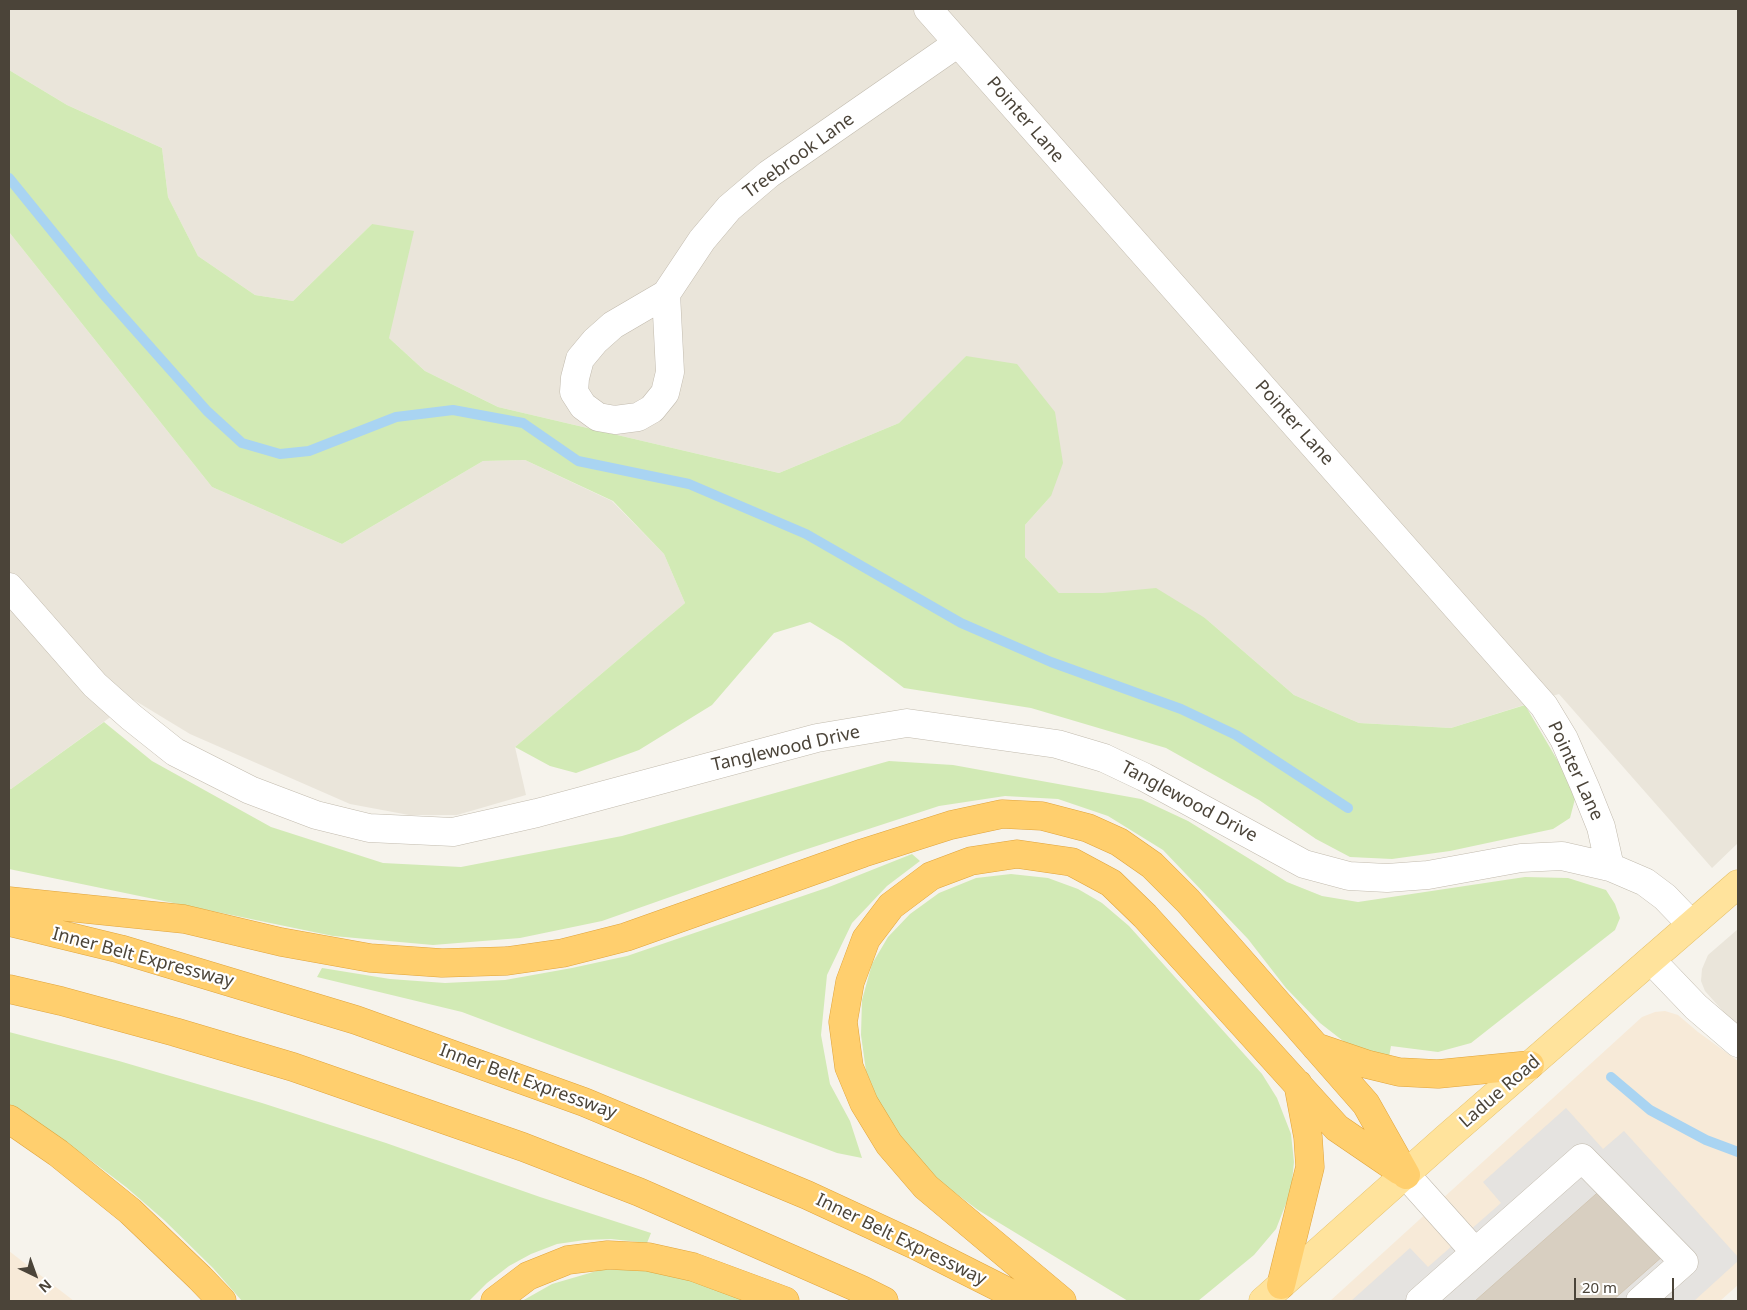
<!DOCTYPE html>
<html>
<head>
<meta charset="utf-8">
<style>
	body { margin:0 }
	#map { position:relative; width:1747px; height:1310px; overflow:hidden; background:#f6f3ec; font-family:"Noto Sans",sans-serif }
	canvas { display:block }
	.frame { position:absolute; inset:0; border:10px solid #4b4439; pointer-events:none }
	.north { position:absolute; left:10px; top:1250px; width:50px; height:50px; -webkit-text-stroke:4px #fff; paint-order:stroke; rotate:138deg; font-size:14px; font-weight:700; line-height:20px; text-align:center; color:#4b4439 }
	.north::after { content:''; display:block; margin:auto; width:18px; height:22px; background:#4b4439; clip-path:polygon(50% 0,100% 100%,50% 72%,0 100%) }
	.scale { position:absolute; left:1574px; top:1278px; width:100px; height:22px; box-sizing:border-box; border:2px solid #4b4439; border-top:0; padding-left:6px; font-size:15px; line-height:18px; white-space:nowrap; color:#4b4439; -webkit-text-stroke:4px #fff; paint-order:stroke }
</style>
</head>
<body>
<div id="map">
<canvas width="1747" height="1310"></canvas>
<div class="frame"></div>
<div class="north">N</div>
<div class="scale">20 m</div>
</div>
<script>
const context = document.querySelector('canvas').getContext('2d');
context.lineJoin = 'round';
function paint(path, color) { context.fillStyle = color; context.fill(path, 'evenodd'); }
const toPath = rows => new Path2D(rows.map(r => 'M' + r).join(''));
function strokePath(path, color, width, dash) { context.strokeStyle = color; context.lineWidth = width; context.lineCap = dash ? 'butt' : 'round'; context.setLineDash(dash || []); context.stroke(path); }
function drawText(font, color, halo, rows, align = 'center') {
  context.font = font + ' "Noto Sans",sans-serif'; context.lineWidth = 4.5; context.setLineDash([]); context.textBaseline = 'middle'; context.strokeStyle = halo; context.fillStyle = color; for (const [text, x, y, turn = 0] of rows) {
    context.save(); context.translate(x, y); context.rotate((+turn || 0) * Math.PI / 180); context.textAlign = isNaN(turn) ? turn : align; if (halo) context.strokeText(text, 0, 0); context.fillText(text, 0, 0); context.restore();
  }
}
const residential = toPath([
	[9,9,1738,9,1738,843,1712,868,1559,694,1451,728,1359,723,1294,695,1205,618,1103,593,1059,593,1025,557,1025,525,1051,496,966,356,899,423,779,473,498,407,425,371,389,338,372,224,293,301,255,295,198,256,168,197,162,148,67,105,9,70],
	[9,232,212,487,342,544,483,461,525,460,612,501,664,554,685,603,515,747,526,795,457,815,409,815,350,804,190,734,134,700,11,789,9,788],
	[1738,929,1738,1028,1705,991,1701,981,1702,969,1708,955]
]);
const commercial = toPath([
	[1665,1011,1678,1015,1698,1032,1738,1061,1738,1285,1720,1301,1330,1301,1642,1017,1655,1012],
	[9,1251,74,1301,9,1301]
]);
const green = toPath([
	[9,70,67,105,162,148,168,197,198,256,255,295,293,301,372,224,414,231,389,338,425,371,498,407,779,473,899,423,966,356,1017,364,1055,412,1063,463,1051,496,1025,525,1025,557,1059,593,1103,593,1156,588,1205,618,1294,695,1359,723,1451,728,1525,705,1562,768,1575,799,1570,818,1553,829,1450,851,1392,859,1350,857,1316,839,1259,800,1166,748,1031,708,904,688,843,642,810,622,774,633,712,705,639,750,576,773,550,766,515,747,685,603,664,554,613,501,525,460,483,461,342,544,212,487,9,232],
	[104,722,152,761,271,827,383,863,461,867,622,836,889,761,953,765,1141,799,1188,821,1287,882,1322,896,1358,902,1525,877,1568,878,1606,890,1615,904,1620,918,1615,930,1471,1043,1438,1052,1391,1046,1389,1057,1347,1044,1320,1023,1286,988,1248,939,1163,850,1108,816,1058,799,1005,796,939,806,792,854,602,921,520,938,433,945,333,936,9,869,9,788,11,789],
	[912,854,920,861,887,886,852,923,827,975,821,1035,830,1084,850,1121,862,1158,837,1153,462,1012,317,977,322,968,390,979,445,983,505,980,572,968,627,956,829,887],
	[1011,874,1048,878,1078,889,1102,903,1129,926,1262,1074,1277,1098,1291,1134,1294,1162,1291,1191,1276,1229,1254,1255,1198,1301,1128,1301,978,1210,934,1177,904,1141,879,1103,866,1071,861,1035,862,1000,872,964,888,937,910,914,939,893,976,878],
	[9,1032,119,1061,262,1103,386,1143,540,1197,651,1233,647,1243,611,1239,585,1240,557,1244,531,1254,509,1266,487,1283,469,1301,242,1301,213,1268,164,1220,126,1187,89,1159,9,1105],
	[645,1269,682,1277,752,1301,522,1301,552,1284,600,1270]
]);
const parking = toPath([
	[1566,1108,1603,1149,1624,1131,1738,1257,1738,1261,1694,1301,1351,1301,1410,1248,1428,1267,1501,1203,1483,1182]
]);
const stream = toPath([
	[9,178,104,295,207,411,242,443,280,454,309,451,396,417,453,410,523,423,578,461,689,484,806,534,961,623,1051,662,1181,709,1236,735,1348,808],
	[1611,1077,1650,1110,1706,1140,1738,1152]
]);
const building = toPath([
	[1604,1187,1664,1255,1612,1301,1475,1301,1604,1187]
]);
const minor = toPath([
	[928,9,1544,706,1564,739,1585,787,1601,827,1610,867],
	[666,294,613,325,595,341,580,359,575,378,574,392,583,406,598,417,615,420,638,417,652,409,665,393,670,372,666,294,702,240,729,208,769,174,958,43],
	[9,587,95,685,131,717,175,752,250,790,316,815,369,828,453,832,537,813,817,738,907,723,1057,744,1104,758,1144,777,1304,864,1349,876,1387,878,1428,875,1521,858,1562,856,1610,867,1645,882,1665,897,1691,924],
	[1651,960,1696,1007,1738,1043],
	[1406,1175,1475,1252],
	[1420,1301,1582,1158,1684,1262,1640,1301]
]);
const major = toPath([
	[1263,1301,1446,1138,1738,884]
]);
const highway = toPath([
	[9,901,184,919,281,942,370,958,442,963,507,961,563,953,626,937,863,853,951,825,1002,814,1042,816,1088,828,1119,842,1152,865,1188,901,1366,1104,1406,1175],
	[9,922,120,949,356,1020,584,1102,807,1195,915,1245,1026,1301],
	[9,989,61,1001,175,1032,293,1067,523,1147,639,1192,860,1289,884,1301],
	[1316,1047,1366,1064,1399,1072,1438,1074,1530,1065],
	[9,1119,58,1153,130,1211,200,1278,222,1301],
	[1281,1285,1310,1167,1308,1137,1298,1084],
	[495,1301,528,1276,568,1260,608,1255,648,1257,693,1267,785,1301],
	[1062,1301,926,1187,889,1144,864,1103,849,1067,843,1022,850,982,866,939,891,906,931,876,971,861,1017,854,1072,862,1111,883,1145,916,1337,1128,1400,1171]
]);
const streetNames = [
	["Pointer Lane",1025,120,49],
	["Treebrook Lane",799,156,-36],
	["Pointer Lane",1294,423,48],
	["Tanglewood Drive",786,749,-13],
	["Pointer Lane",1575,771,65],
	["Tanglewood Drive",1189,802,28],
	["Inner Belt Expressway",143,958,15],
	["Inner Belt Expressway",528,1082,20],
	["Ladue Road",1500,1092,-41],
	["Inner Belt Expressway",901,1240,26]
];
paint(residential, '#eae5da');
paint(commercial, '#f7ead8');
paint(green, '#d2eab5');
paint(parking, '#e5e3e0');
strokePath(stream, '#a9d4f2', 10);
paint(building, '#d8cfc1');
strokePath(building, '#d3c7b4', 1);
strokePath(minor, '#c2bbae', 29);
strokePath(major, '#e6c16a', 29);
strokePath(highway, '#e0a43c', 29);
strokePath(minor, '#fff', 28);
strokePath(major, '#ffe39c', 28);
strokePath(highway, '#ffcf6e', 28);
drawText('18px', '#4b4439', '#fff', streetNames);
</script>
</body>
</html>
